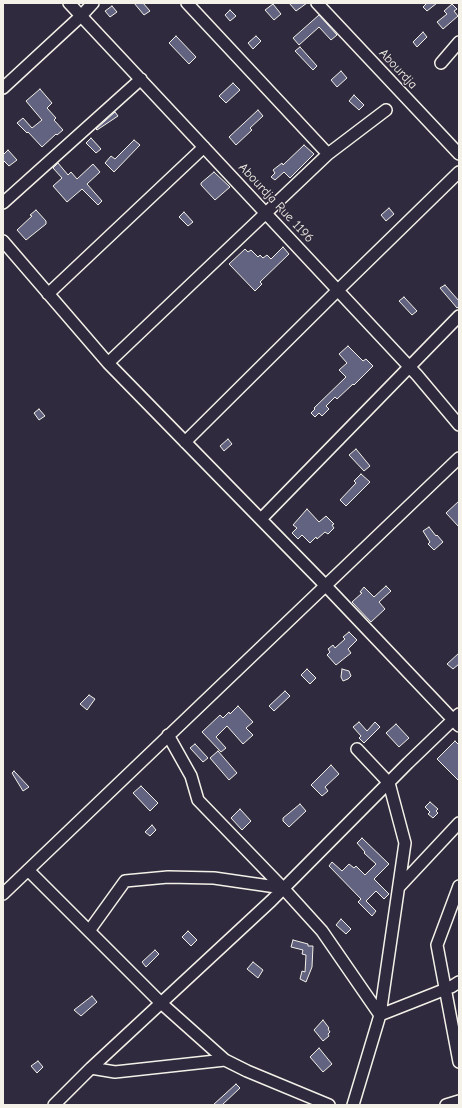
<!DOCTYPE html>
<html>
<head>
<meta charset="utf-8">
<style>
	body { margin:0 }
	#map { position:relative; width:462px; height:1108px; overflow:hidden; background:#2f2a3d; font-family:"Comic Neue",sans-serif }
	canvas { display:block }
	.frame { position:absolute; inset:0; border:4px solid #f4f1e8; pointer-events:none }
</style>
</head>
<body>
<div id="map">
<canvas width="462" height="1108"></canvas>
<div class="frame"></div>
</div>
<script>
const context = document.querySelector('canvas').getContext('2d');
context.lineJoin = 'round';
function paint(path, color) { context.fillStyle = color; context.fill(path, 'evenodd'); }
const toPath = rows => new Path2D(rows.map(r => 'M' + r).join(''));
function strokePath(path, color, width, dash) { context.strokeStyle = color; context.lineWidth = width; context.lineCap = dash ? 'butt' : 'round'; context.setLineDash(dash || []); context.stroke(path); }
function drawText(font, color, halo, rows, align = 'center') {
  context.font = font + ' "Comic Neue",sans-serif'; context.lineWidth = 3; context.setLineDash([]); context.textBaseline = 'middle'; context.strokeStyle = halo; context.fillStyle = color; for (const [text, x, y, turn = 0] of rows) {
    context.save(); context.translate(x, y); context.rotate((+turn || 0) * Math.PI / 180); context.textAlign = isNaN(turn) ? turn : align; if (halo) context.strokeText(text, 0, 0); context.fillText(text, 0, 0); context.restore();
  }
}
const building = toPath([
	[134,3,143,3,150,11,144,15,134,3],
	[289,3,307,3,296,11,289,3],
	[427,3,437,3,427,11,423,7,427,3],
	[273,4,281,14,274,20,265,10,273,4],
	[452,4,457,9,454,11,458,16,443,29,437,22,447,14,444,11,452,4],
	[112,6,117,12,110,17,105,11,112,6],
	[230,10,236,16,230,21,225,15,230,10],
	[319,15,337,35,331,40,319,27,299,45,293,38,319,15],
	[423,32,427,37,417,47,413,42,423,32],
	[176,36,196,57,189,64,169,43,176,36],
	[256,36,261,41,253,49,248,43,256,36],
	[300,47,317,66,313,70,295,51,300,47],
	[341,71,347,78,337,87,331,80,341,71],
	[233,83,240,90,226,103,219,96,233,83],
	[40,89,52,103,47,108,56,118,54,120,63,130,57,135,56,134,42,147,28,132,27,133,17,123,23,118,32,128,42,120,26,101,40,89],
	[354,95,364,105,359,110,349,101,354,95],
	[258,110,263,116,250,128,252,130,236,145,229,137,258,110],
	[115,112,118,116,97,130,96,129,115,112],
	[91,138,101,149,96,153,86,143,91,138],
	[134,140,140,145,114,172,105,163,111,156,115,159,134,140],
	[304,145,314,154,290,178,284,172,275,180,271,177,275,173,273,170,282,163,283,165,304,145],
	[8,150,17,160,9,166,3,160,3,155,8,150],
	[58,163,68,175,71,172,77,179,93,164,100,172,87,184,102,201,98,205,82,189,67,202,53,186,62,178,53,168,58,163],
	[214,172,230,187,215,200,201,185,201,183,214,172],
	[389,208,394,214,386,221,381,215,389,208],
	[36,210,46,221,46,224,26,240,17,230,32,216,30,215,36,210],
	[184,212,193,222,188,226,179,217,184,212],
	[283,247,289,254,260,282,262,284,255,291,229,264,245,249,248,252,251,250,258,257,260,255,263,258,267,255,271,259,283,247],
	[445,285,459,301,459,306,457,308,440,288,445,285],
	[404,297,417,311,412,315,399,301,404,297],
	[348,346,363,361,366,359,373,366,354,385,353,384,337,399,335,397,326,406,329,409,322,416,319,413,315,417,311,413,315,409,314,408,346,377,339,370,347,363,339,354,348,346],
	[39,409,45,416,39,420,34,413,39,409],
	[228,439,232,444,224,451,220,446,228,439],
	[356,449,370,466,364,471,349,455,356,449],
	[361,474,370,482,346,506,340,500,356,483,354,481,361,474],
	[459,501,459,527,446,513,459,501],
	[307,509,319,522,326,516,334,524,332,525,334,528,328,534,325,532,317,539,316,537,310,543,302,535,298,539,292,533,297,528,293,525,307,509],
	[429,527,436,536,437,535,443,542,434,550,428,544,430,542,423,531,429,527],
	[386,586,391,591,379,602,385,609,371,622,352,602,362,593,360,592,364,587,374,597,386,586],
	[349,632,357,640,348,649,351,653,336,665,327,655,330,652,328,649,333,645,335,648,345,639,343,637,349,632],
	[459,653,459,664,453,669,447,664,459,653],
	[307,669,316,678,310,684,301,675,307,669],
	[342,669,349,671,351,676,348,679,343,681,341,677,342,669],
	[285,691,290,696,274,711,269,706,285,691],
	[89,695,95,699,87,710,80,704,89,695],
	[238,706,253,722,246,728,253,735,243,744,227,726,216,737,226,748,221,752,202,732,220,715,223,718,229,712,230,714,238,706],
	[359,722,367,731,375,722,380,727,364,743,359,738,361,736,353,727,359,722],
	[396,724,409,738,399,747,386,733,396,724],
	[455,741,459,745,459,781,437,759,455,741],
	[195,744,208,758,203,762,190,748,195,744],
	[218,751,237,773,229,780,210,758,218,751],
	[331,765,339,774,325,787,328,791,322,796,311,785,331,765],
	[14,771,29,787,23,791,12,773,14,771],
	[141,786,158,803,150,811,133,793,141,786],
	[430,802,438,809,436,811,438,813,433,818,428,814,430,812,425,807,430,802],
	[300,804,306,811,289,827,283,821,283,818,300,804],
	[240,809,251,821,242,830,231,818,240,809],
	[152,825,156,830,150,836,145,832,152,825],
	[362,838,389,864,374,879,389,894,384,899,376,891,366,901,376,911,372,916,358,902,361,899,329,866,332,862,342,871,349,864,354,868,356,866,365,875,376,864,364,853,365,852,357,843,362,838],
	[341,919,351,929,346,934,336,925,341,919],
	[188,931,197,940,191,946,182,937,188,931],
	[293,940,308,944,308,946,313,946,312,967,306,982,300,979,302,971,305,972,306,955,302,954,303,950,291,947,293,940],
	[155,950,159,954,146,967,142,962,155,950],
	[253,962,263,970,258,978,247,969,253,962],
	[92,996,97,1002,81,1016,74,1010,92,996],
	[323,1020,329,1028,328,1029,330,1032,328,1034,329,1036,323,1041,314,1030,323,1020],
	[319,1048,332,1064,323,1072,310,1057,319,1048],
	[38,1061,43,1067,37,1073,31,1066,38,1061],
	[236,1084,240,1088,222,1105,213,1105,236,1084]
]);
const minor = toPath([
	[69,3,417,375,459,425],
	[187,3,328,154],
	[317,3,459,154],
	[441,63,459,42],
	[3,88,81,16,93,3],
	[3,203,141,79],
	[3,241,108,363,325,585,459,726],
	[48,294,204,147],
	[108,363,328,154,386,110],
	[185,442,337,291,459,172],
	[261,519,459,316],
	[168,735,191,776,198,800,283,888,322,931,380,1015,451,987,459,982],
	[28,870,161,1003,225,1060,247,1071,329,1105],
	[459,886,437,945,459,1062],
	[399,887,459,823],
	[3,894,459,458],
	[89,931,125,881,168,877,214,878,283,888],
	[91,1068,115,1072,225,1060],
	[54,1105,91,1068,271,901,408,763,459,714],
	[353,1105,380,1015,405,843,389,783,357,749],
	[446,1105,459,1101]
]);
const streetNames = [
	["Abourdja",398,69,47],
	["Abourdja Rue 1196",276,203,47]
];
paint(building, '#626381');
strokePath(building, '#f4f1e8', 1);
strokePath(minor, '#f4f1e8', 14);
strokePath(minor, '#2f2a3d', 11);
drawText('13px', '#f4f1e8', '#2f2a3d', streetNames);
</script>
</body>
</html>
